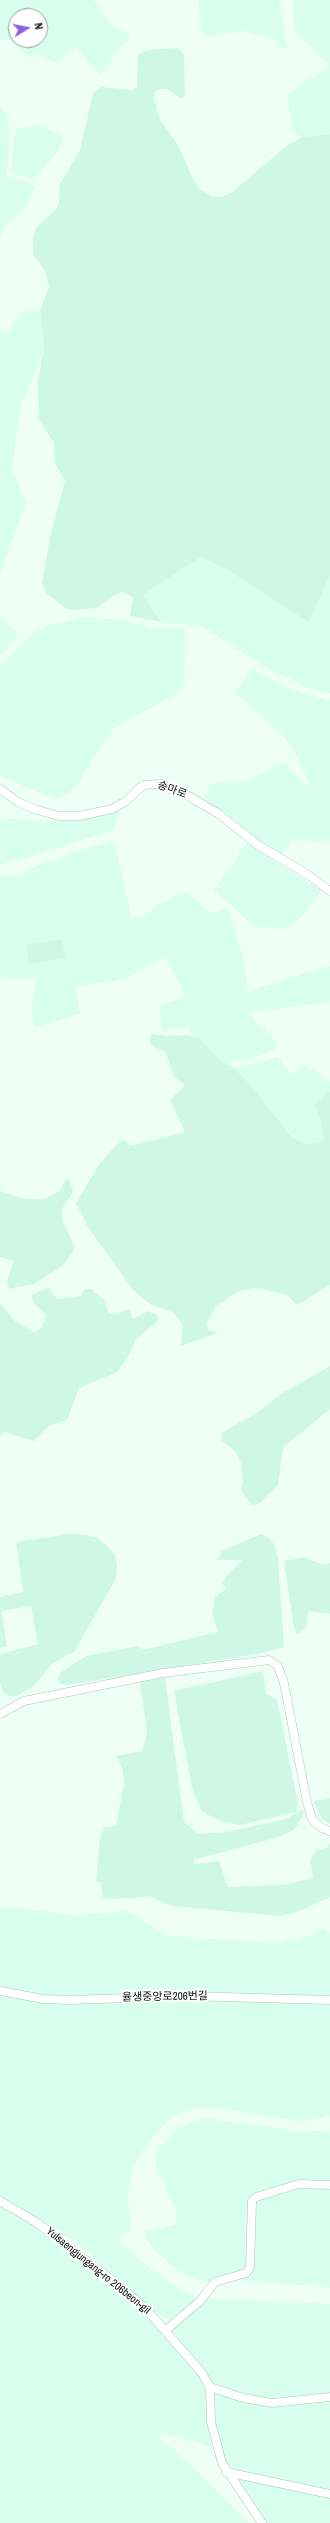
<!DOCTYPE html>
<html>
<head>
<meta charset="utf-8">
<style>
	body { margin:0 }
	#map { position:relative; width:330px; height:2523px; overflow:hidden; background:#edfff7; font-family:"Archivo Narrow",sans-serif }
	canvas { display:block }
	.north { position:absolute; left:8px; top:8px; width:40px; height:40px; box-sizing:border-box; background:#fff; border:1px solid #9b9f9d; border-radius:50%; rotate:80deg; font-size:11px; font-weight:700; line-height:16px; text-align:center; color:#060f0b }
	.north::after { content:''; display:block; margin:auto; width:14px; height:18px; background:#8f60da; clip-path:polygon(50% 0,100% 100%,50% 72%,0 100%) }
</style>
</head>
<body>
<div id="map">
<canvas width="330" height="2523"></canvas>
<div class="north">N</div>
</div>
<script>
const context = document.querySelector('canvas').getContext('2d');
context.lineJoin = 'round';
function paint(path, color) { context.fillStyle = color; context.fill(path, 'evenodd'); }
const toPath = rows => new Path2D(rows.map(r => 'M' + r).join(''));
function strokePath(path, color, width, dash) { context.strokeStyle = color; context.lineWidth = width; context.lineCap = dash ? 'butt' : 'round'; context.setLineDash(dash || []); context.stroke(path); }
function drawText(font, color, halo, rows, align = 'center') {
  context.font = font + ' "Archivo Narrow","Noto Sans KR",sans-serif'; context.lineWidth = 4; context.setLineDash([]); context.textBaseline = 'middle'; context.strokeStyle = halo; context.fillStyle = color; for (const [text, x, y, turn = 0] of rows) {
    context.save(); context.translate(x, y); context.rotate((+turn || 0) * Math.PI / 180); context.textAlign = isNaN(turn) ? turn : align; if (halo) context.strokeText(text, 0, 0); context.fillText(text, 0, 0); context.restore();
  }
}
const built = toPath([
	[0,0,94,0,111,25,129,35,129,39,114,54,101,74,97,73,77,47,69,50,56,63,37,54,32,58,17,48,10,40,0,40],
	[16,16,40,16,40,40,16,40],
	[198,0,279,0,287,49,275,40,248,31,205,36,202,31],
	[292,0,330,0,330,134,303,137,298,136,293,129,288,102,289,96,297,87,328,67,327,63,296,31,293,17,294,1],
	[0,106,6,114,10,133,7,175,13,179,31,183,35,188,27,204,6,225,0,236],
	[38,125,61,135,63,138,58,151,34,179,15,174,11,171,15,129],
	[40,311,44,345,38,367,20,406,12,469,26,503,0,573,0,328,8,332,21,312],
	[201,557,229,571,309,621,330,575,330,693,309,688,264,667,204,627,161,622,143,595],
	[0,617,19,635,0,656],
	[84,617,121,620,153,628,185,629,184,685,178,693,112,729,74,789,57,799,52,798,0,776,0,666,33,633,55,624],
	[253,669,286,687,330,701,330,841,292,840,280,855,259,842,225,814,204,801,210,786,214,784,246,781,284,762,314,794,295,752,286,739,235,692],
	[116,811,120,813,119,817,114,828,108,832,0,865,0,818,48,822,92,818],
	[114,840,132,919,145,916,161,903,188,892,211,914,227,908,243,957,248,991,330,966,330,1002,249,1012,257,1023,271,1035,278,1048,251,1059,227,1063,218,1058,187,1027,162,1031,160,1004,187,997,165,956,129,977,115,981,76,986,80,1014,37,1027,34,1025,32,1009,36,979,0,978,0,875,24,874,37,866],
	[247,843,322,891,294,925,282,929,254,926,214,890],
	[278,1057,292,1076,304,1064,330,1082,330,1091,315,1105,320,1114,324,1132,318,1143,305,1144,297,1141,235,1069],
	[0,1906,75,1915,128,1911,166,1935,180,1937,277,1943,309,1936,324,1928,330,1934,330,2115,313,2120,298,2121,211,2107,193,2108,173,2116,163,2126,149,2141,133,2166,128,2192,131,2230,118,2237,120,2243,161,2277,193,2296,194,2300,171,2319,164,2318,152,2310,72,2239,60,2234,0,2197],
	[209,2119,302,2132,330,2130,330,2287,233,2280,207,2282,195,2279,172,2266,152,2247,146,2238,146,2232,176,2224,176,2209,157,2169,156,2154,173,2133,183,2125,199,2120],
	[0,2205,35,2227,113,2285,174,2343,198,2374,206,2390,208,2422,212,2447,161,2432,158,2438,187,2461,249,2523,0,2523],
	[206,2299,330,2304,330,2394,281,2400,243,2394,212,2383,174,2332,174,2328],
	[215,2392,242,2400,330,2400,330,2491,226,2467,215,2427,213,2394],
	[242,2479,330,2496,330,2523,265,2523,238,2481]
]);
const green = toPath([
	[178,48,184,54,185,97,180,98,167,89,161,89,156,90,153,97,161,121,178,145,194,181,201,190,212,196,221,197,231,193,289,144,303,137,330,134,330,575,309,622,229,571,201,557,143,595,161,622,130,616,133,597,123,592,113,596,97,608,75,610,67,609,47,594,42,583,50,537,65,481,55,463,54,443,39,420,38,382,44,345,40,311,49,286,45,271,33,254,33,237,36,228,56,209,59,203,60,184,80,150,93,93,101,87,133,90,137,87,138,55,147,50],
	[62,939,65,958,29,964,26,945],
	[151,1034,166,1036,188,1035,200,1039,218,1058,235,1069,254,1089,291,1136,305,1144,318,1143,323,1138,322,1123,315,1105,330,1091,330,1285,297,1305,287,1295,258,1288,239,1291,216,1306,207,1323,208,1330,218,1333,181,1346,183,1326,174,1313,150,1304,133,1290,88,1227,76,1203,100,1163,122,1139,131,1146,185,1132,170,1100,185,1085,174,1077,165,1051,155,1048,150,1044],
	[66,1179,70,1180,73,1192,62,1209,62,1219,73,1243,73,1252,61,1267,34,1284,9,1289,7,1280,14,1261,0,1257,0,1191,25,1199,44,1199,60,1191],
	[48,1287,57,1299,81,1296,85,1289,91,1289,104,1300,109,1313,114,1314,130,1309,133,1319,148,1311,157,1315,158,1321,136,1339,130,1353,117,1372,79,1388,67,1420,49,1426,34,1441,4,1432,0,1437,0,1303,15,1321,34,1332,40,1329,47,1316,35,1305,31,1296],
	[330,1366,330,1409,283,1448,278,1485,260,1503,252,1506,241,1490,243,1481,241,1463,235,1451,222,1441,221,1433,257,1413,281,1394],
	[69,1534,86,1535,97,1538,107,1546,115,1555,117,1566,116,1578,75,1651,52,1664,35,1685,17,1696,9,1696,3,1692,0,1683,0,1654,38,1644,31,1606,1,1611,7,1646,0,1648,0,1597,23,1592,16,1542],
	[261,1534,269,1538,275,1546,278,1559,284,1647,263,1653,68,1685,60,1684,58,1679,60,1673,86,1656,137,1646,142,1650,218,1632,212,1614,215,1597,226,1589,222,1584,227,1575,242,1560,217,1560,222,1551],
	[303,1557,324,1565,330,1563,330,1614,309,1611,306,1627,297,1634,294,1628,284,1561],
	[263,1671,266,1693,277,1700,298,1803,296,1812,240,1825,223,1822,202,1812,192,1788,174,1691],
	[165,1678,184,1822,199,1834,226,1832,286,1819,302,1809,304,1814,294,1830,279,1837,193,1860,194,1864,219,1861,228,1887,283,1885,313,1878,310,1861,318,1848,319,1850,328,1847,330,1842,330,1897,295,1913,279,1916,172,1906,148,1896,136,1898,103,1899,101,1882,96,1882,100,1835,105,1827,116,1826,124,1784,122,1767,116,1756,142,1751,147,1733,140,1682],
	[330,1798,330,1824,322,1819,313,1801]
]);
const street = toPath([
	[0,789,18,802,34,809,59,816,79,816,112,809,126,801,143,785,160,784,185,794,219,814,258,845,307,874,330,891],
	[0,1714,24,1701,163,1673,269,1660,278,1666,284,1683,307,1802,312,1819,322,1828,330,1831],
	[0,1991,43,1999,70,2000,187,1996,330,2000],
	[0,2201,36,2222,116,2283,146,2309,202,2373,210,2387,211,2422,222,2463,262,2523],
	[166,2330,199,2302,215,2282,246,2273,250,2267,252,2201,256,2197,299,2184,330,2185],
	[210,2387,243,2398,272,2403,330,2397],
	[226,2472,330,2494]
]);
const streetNames = [
	["송마로",172,790,20],
	["율생중앙로206번길",165,1997,-1],
	["Yulsaengjungang-ro 206beon-gil",98,2271,39]
];
paint(built, '#d7feee');
paint(green, '#cef7e7');
strokePath(street, '#abc7bc', 9);
strokePath(street, '#fff', 8);
drawText('11px', '#060f0b', '#fff', streetNames);
</script>
</body>
</html>
